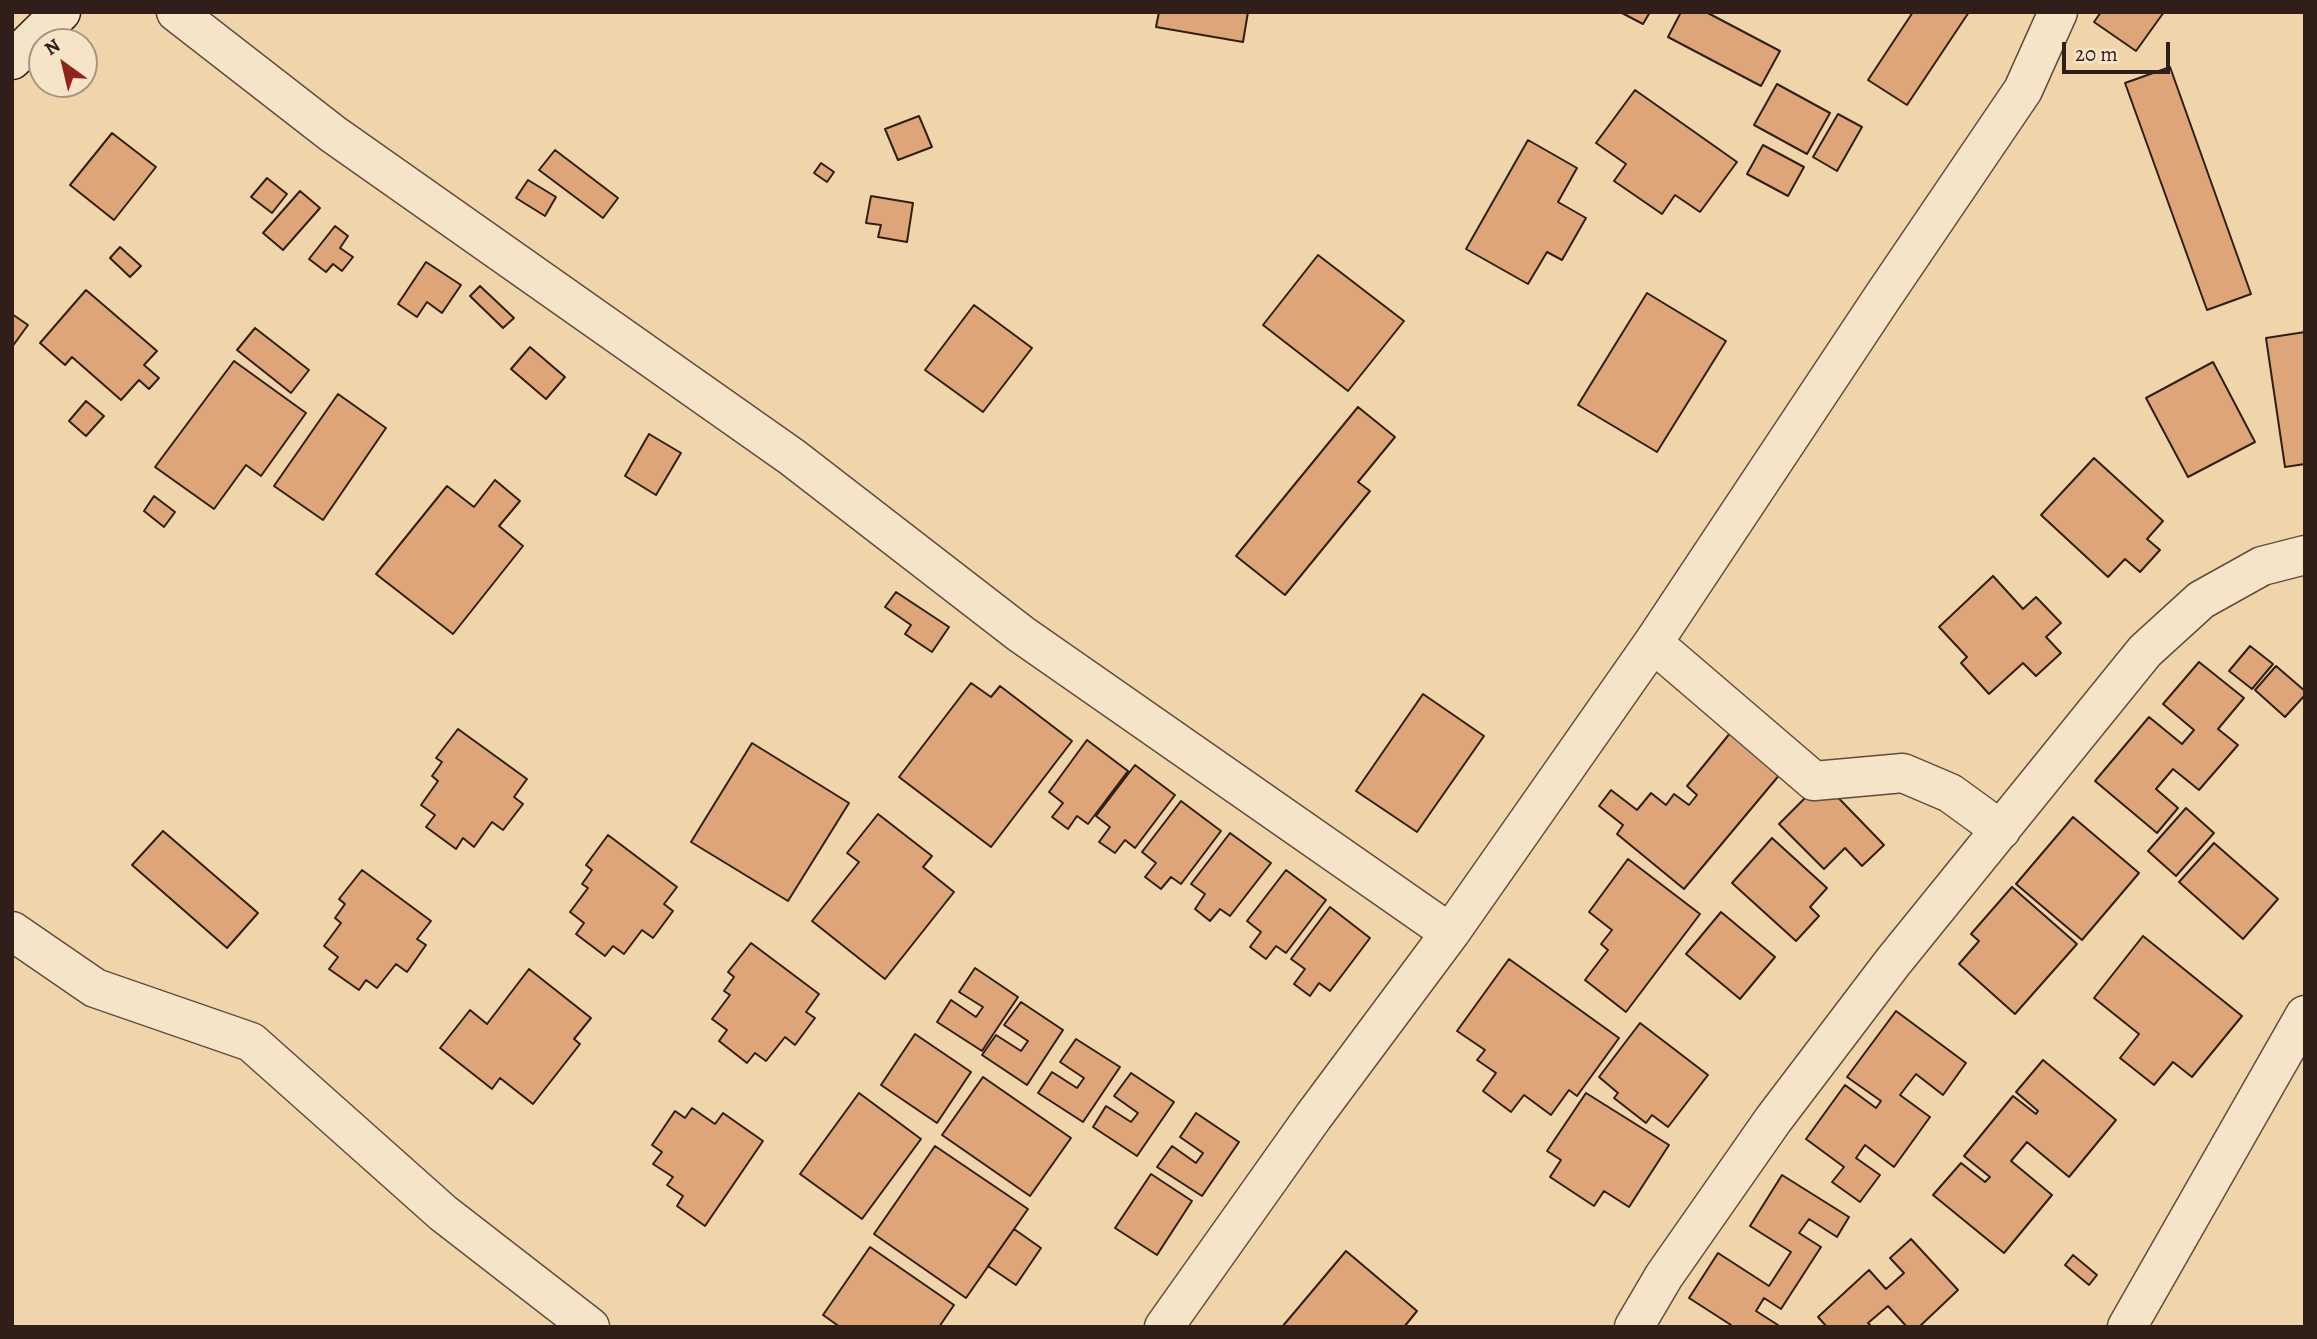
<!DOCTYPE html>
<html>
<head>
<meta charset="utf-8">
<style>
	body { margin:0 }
	#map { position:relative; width:2317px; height:1339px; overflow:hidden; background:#f1d5aa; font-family:Alegreya,serif }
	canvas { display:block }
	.frame { position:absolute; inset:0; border:14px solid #2f1f18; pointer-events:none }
	.north { position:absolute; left:28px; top:28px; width:70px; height:70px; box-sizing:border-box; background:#f6e4c8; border:2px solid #a69582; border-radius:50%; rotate:326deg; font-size:19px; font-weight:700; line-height:28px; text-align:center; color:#2f1f18 }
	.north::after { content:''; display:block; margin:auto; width:24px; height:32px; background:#8f2418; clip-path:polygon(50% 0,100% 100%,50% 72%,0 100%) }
	.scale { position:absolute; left:2062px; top:42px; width:108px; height:32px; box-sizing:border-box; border:4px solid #2f1f18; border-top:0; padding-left:9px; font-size:21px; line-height:24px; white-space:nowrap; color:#2f1f18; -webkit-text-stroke:5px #f6e4c8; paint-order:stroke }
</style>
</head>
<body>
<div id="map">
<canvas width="2317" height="1339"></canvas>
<div class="frame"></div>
<div class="north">N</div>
<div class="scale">20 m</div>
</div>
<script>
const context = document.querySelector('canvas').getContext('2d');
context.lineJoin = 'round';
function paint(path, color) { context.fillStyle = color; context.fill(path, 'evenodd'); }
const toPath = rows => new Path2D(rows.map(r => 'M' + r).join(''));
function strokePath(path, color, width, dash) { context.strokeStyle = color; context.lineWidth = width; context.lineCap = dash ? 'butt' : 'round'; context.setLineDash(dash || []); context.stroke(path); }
const building = toPath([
	[1159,12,1248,12,1243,42,1156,27,1159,12],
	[1620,12,1650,12,1643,24,1620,12],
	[1681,12,1706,12,1780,51,1761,86,1668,37,1681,12],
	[1913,12,1969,12,1907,105,1868,80,1913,12],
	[2101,12,2164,12,2136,51,2094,22,2101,12],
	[2170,67,2251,294,2207,310,2125,83,2170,67],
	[1777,84,1830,113,1807,154,1754,125,1777,84],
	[1635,90,1737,162,1700,212,1675,195,1662,214,1614,181,1626,164,1596,143,1635,90],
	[1838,114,1862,127,1837,171,1813,157,1838,114],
	[919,116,932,147,898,160,885,129,919,116],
	[112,133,156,167,114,220,70,185,112,133],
	[1528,140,1577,168,1558,202,1586,218,1562,260,1547,252,1528,284,1466,249,1528,140],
	[1763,145,1804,167,1788,196,1747,174,1763,145],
	[555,150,618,198,603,218,539,170,555,150],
	[821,163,834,172,827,182,814,173,821,163],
	[267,178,287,194,272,213,251,197,267,178],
	[528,180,556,197,545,216,516,198,528,180],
	[300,191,320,208,283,250,263,233,300,191],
	[871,196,913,203,907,242,878,237,881,225,866,223,871,196],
	[335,226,348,236,340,248,353,257,342,271,333,264,326,272,309,259,335,226],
	[120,247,141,266,130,277,110,258,120,247],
	[1318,255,1404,321,1348,391,1263,325,1318,255],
	[426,262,461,285,442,313,427,302,417,317,398,304,426,262],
	[480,286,514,318,503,328,470,296,480,286],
	[86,290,157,351,144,365,159,378,149,389,139,380,121,400,72,357,65,365,40,343,86,290],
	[1647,293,1726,341,1657,452,1578,405,1647,293],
	[974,305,1032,348,983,412,925,370,974,305],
	[12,314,28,325,12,347,12,314],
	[255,328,309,370,291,393,237,350,255,328],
	[2305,332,2305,464,2285,467,2266,338,2305,332],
	[530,347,565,377,546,399,511,369,530,347],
	[234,361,306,413,261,476,246,465,214,509,155,467,234,361],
	[2213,362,2255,442,2188,477,2146,398,2213,362],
	[338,394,386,428,323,520,274,486,338,394],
	[86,401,104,416,86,436,69,421,86,401],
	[1358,407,1395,437,1358,482,1370,491,1285,595,1236,556,1358,407],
	[649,434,681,453,656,495,625,476,649,434],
	[2094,458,2163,521,2147,539,2160,550,2140,572,2125,559,2108,577,2041,515,2094,458],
	[495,480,520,501,499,526,523,546,453,634,376,574,447,486,474,507,495,480],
	[154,496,175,512,164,527,144,511,154,496],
	[1993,576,2023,609,2036,597,2061,623,2046,637,2061,653,2036,676,2023,663,1989,694,1961,663,1967,657,1939,627,1993,576],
	[896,592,949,627,932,652,905,634,911,625,885,607,896,592],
	[2250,646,2273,664,2252,689,2229,671,2250,646],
	[2199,662,2244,698,2218,729,2238,745,2199,790,2173,769,2156,789,2178,808,2157,833,2095,781,2149,717,2182,744,2194,730,2163,704,2199,662],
	[2276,666,2305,691,2305,695,2285,717,2255,690,2276,666],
	[971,683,991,697,1000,686,1072,741,991,847,899,777,971,683],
	[1423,694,1484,736,1417,832,1356,791,1423,694],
	[458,729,527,779,514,797,523,804,503,830,492,822,474,847,463,838,456,849,426,827,435,815,421,805,438,781,432,776,442,762,436,758,458,729],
	[1731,732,1781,773,1684,889,1617,834,1623,825,1599,806,1611,790,1637,810,1651,793,1666,805,1674,794,1689,805,1697,795,1687,786,1731,732],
	[1087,740,1128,771,1088,824,1077,816,1068,829,1052,817,1063,803,1049,792,1087,740],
	[752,743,849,803,788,901,691,842,752,743],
	[1135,765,1175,795,1135,848,1125,840,1115,853,1099,842,1110,827,1096,816,1135,765],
	[1822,781,1884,845,1862,866,1845,848,1824,869,1779,824,1822,781],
	[1181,801,1221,831,1181,884,1171,877,1161,889,1145,877,1156,863,1142,852,1181,801],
	[2186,808,2214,833,2176,876,2148,851,2186,808],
	[878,814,932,856,923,867,954,892,885,979,812,921,859,862,847,853,878,814],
	[2073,817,2139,873,2082,940,2016,884,2073,817],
	[163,831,258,913,227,948,132,865,163,831],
	[1230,833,1271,863,1230,916,1220,909,1210,921,1195,909,1205,894,1191,884,1230,833],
	[608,835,677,887,664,904,673,911,653,938,642,930,624,954,613,946,605,956,576,934,584,923,570,912,588,888,582,884,592,870,586,865,608,835],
	[1772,838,1827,888,1810,907,1819,916,1796,941,1732,883,1772,838],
	[2214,843,2278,899,2243,939,2179,882,2214,843],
	[1628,859,1700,914,1626,1012,1585,980,1608,950,1601,944,1612,930,1589,912,1628,859],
	[362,870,431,921,417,939,426,945,407,972,396,964,377,988,366,980,359,990,329,969,338,957,324,946,341,923,335,918,345,904,339,899,362,870],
	[1286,870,1326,900,1286,953,1276,946,1266,959,1250,947,1261,932,1247,921,1286,870],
	[2012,887,2077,944,2015,1014,1959,964,1979,941,1971,934,2012,887],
	[1330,907,1370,938,1330,991,1319,983,1310,996,1294,984,1305,969,1291,959,1330,907],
	[1721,912,1775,957,1740,999,1686,954,1721,912],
	[2143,936,2242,1016,2192,1077,2173,1062,2154,1085,2120,1058,2139,1034,2094,998,2143,936],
	[751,943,819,994,806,1012,815,1018,795,1045,785,1037,766,1061,755,1053,747,1063,719,1041,727,1030,712,1019,730,995,724,991,734,977,728,972,751,943],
	[1509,959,1619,1038,1577,1096,1569,1090,1551,1115,1524,1095,1511,1112,1483,1091,1496,1073,1477,1060,1485,1050,1457,1031,1509,959],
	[975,968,1018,997,982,1051,937,1022,951,1000,976,1017,983,1007,959,992,975,968],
	[529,969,591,1018,574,1039,580,1044,533,1104,500,1078,492,1089,440,1048,470,1010,487,1024,529,969],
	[1021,1002,1063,1030,1027,1085,982,1055,996,1035,1021,1051,1028,1041,1004,1025,1021,1002],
	[1896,1011,1966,1063,1943,1095,1916,1074,1900,1095,1930,1117,1894,1167,1865,1145,1856,1158,1880,1175,1860,1202,1832,1182,1844,1167,1806,1139,1845,1085,1876,1108,1881,1101,1847,1077,1896,1011],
	[1640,1023,1708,1075,1668,1127,1652,1115,1646,1123,1614,1098,1618,1093,1599,1077,1640,1023],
	[915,1034,971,1072,937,1123,881,1085,915,1034],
	[1076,1039,1120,1067,1083,1122,1038,1093,1052,1072,1077,1088,1084,1078,1060,1062,1076,1039],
	[2043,1060,2116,1120,2069,1177,2027,1142,2011,1161,2052,1195,2004,1253,1933,1195,1961,1163,1985,1182,1990,1177,1964,1156,2013,1096,2036,1114,2038,1111,2016,1092,2043,1060],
	[1131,1073,1174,1102,1137,1156,1093,1127,1106,1106,1131,1122,1138,1113,1114,1096,1131,1073],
	[983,1077,1071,1138,1030,1196,942,1135,983,1077],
	[859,1093,921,1139,862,1219,800,1174,859,1093],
	[1586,1093,1669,1145,1629,1207,1604,1191,1594,1206,1550,1177,1561,1160,1547,1151,1586,1093],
	[692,1108,715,1124,723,1113,763,1141,705,1226,677,1206,683,1196,667,1185,673,1177,653,1164,662,1152,652,1145,675,1111,685,1118,692,1108],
	[1196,1113,1239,1142,1202,1196,1157,1167,1172,1146,1196,1163,1203,1153,1180,1137,1196,1113],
	[935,1146,1028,1209,966,1298,874,1234,935,1146],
	[1151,1174,1192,1201,1157,1255,1115,1228,1151,1174],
	[1782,1175,1849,1217,1837,1237,1809,1219,1799,1233,1821,1247,1781,1309,1764,1298,1756,1311,1778,1325,1777,1327,1730,1327,1731,1325,1689,1298,1718,1253,1769,1286,1791,1252,1750,1226,1782,1175],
	[1014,1229,1041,1248,1016,1285,988,1266,1014,1229],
	[1911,1239,1958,1290,1919,1327,1907,1327,1888,1306,1868,1323,1872,1327,1827,1327,1818,1317,1869,1270,1886,1289,1904,1273,1890,1258,1911,1239],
	[870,1247,954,1305,939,1327,840,1327,823,1315,870,1247],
	[1346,1251,1417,1311,1404,1327,1282,1327,1346,1251],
	[2073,1255,2097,1275,2089,1285,2065,1265,2073,1255]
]);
const street = toPath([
	[176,12,333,134,792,457,1021,634,1450,933],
	[1653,643,1814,781,1903,773,1950,793,2001,830],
	[12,931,95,988,251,1042,443,1213,590,1327],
	[1164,1327,1313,1117,1450,933,1653,643,1882,298,2023,90,2058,12],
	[1634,1327,1664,1276,1773,1120,1893,962,2145,651,2201,600,2262,566,2305,555],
	[2127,1327,2305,1015]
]);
const secondary = toPath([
	[12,60,61,12]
]);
paint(building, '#dda578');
strokePath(building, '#2f1f18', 2);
strokePath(street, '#604c3c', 41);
strokePath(secondary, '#2f1f18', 41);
strokePath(street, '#f6e4c8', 38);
strokePath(secondary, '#f6e4c8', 38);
</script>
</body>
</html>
